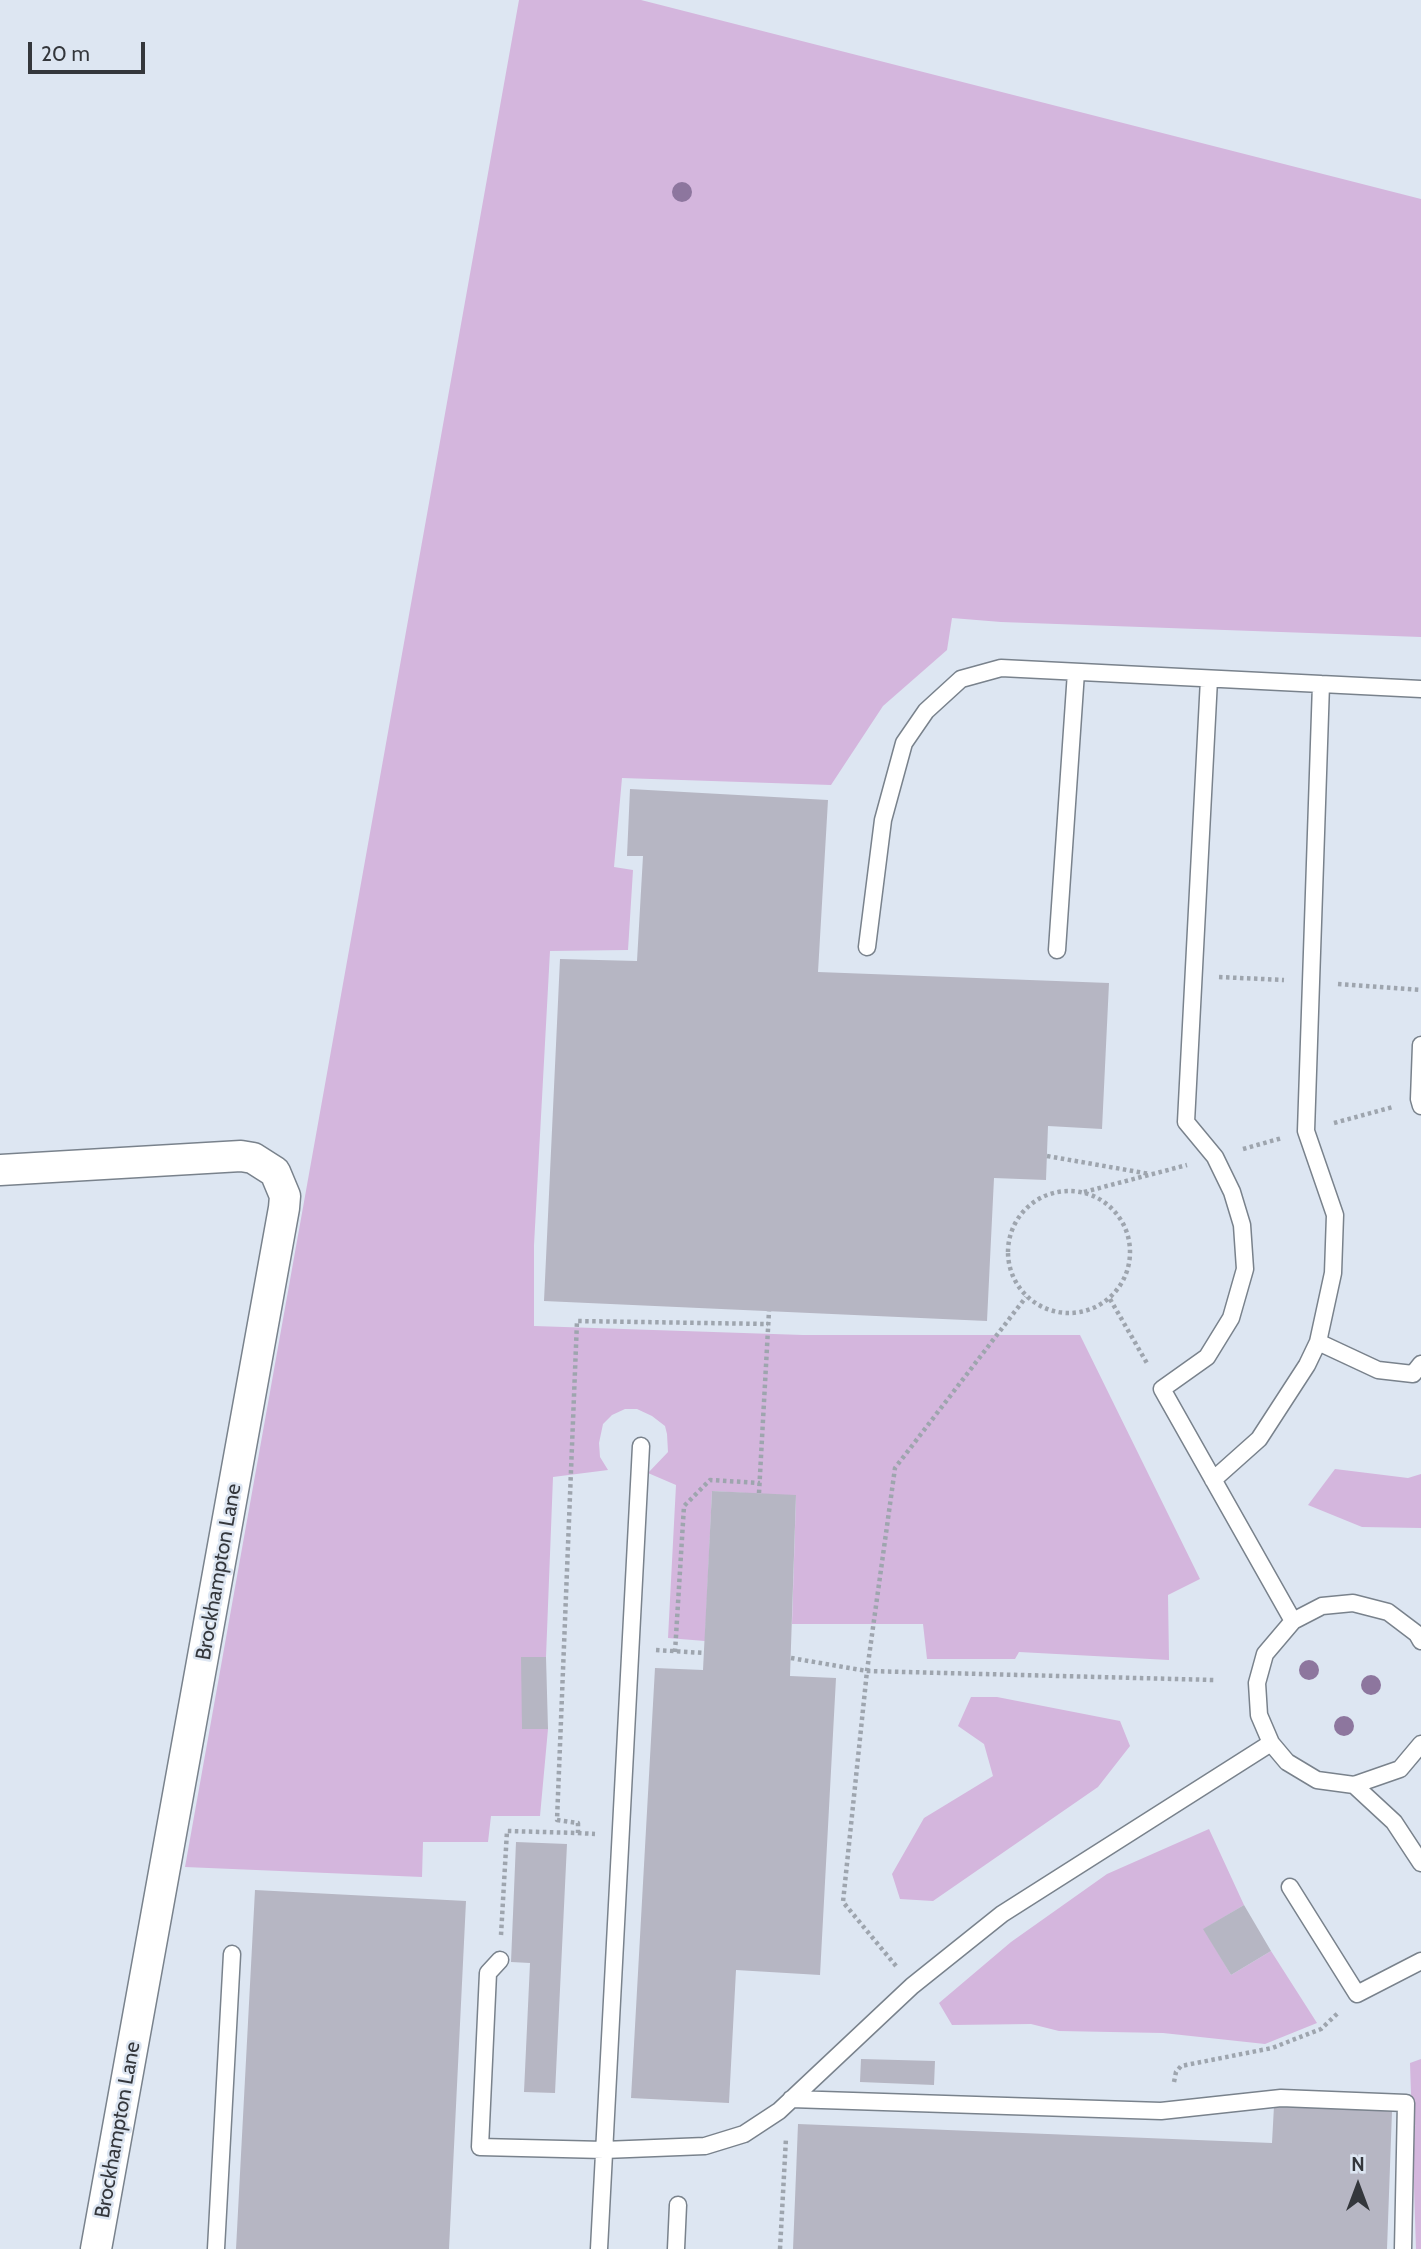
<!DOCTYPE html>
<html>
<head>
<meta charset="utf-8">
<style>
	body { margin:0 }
	#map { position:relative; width:1421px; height:2249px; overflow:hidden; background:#dde6f2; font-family:Cabin,sans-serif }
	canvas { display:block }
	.north { position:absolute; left:1323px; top:2151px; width:70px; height:70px; -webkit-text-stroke:5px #dde6f2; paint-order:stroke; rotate:0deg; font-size:19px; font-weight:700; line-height:28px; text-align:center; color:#34373c }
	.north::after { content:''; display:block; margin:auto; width:24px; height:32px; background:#34373c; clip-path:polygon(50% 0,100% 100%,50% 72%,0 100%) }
	.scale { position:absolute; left:28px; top:42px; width:117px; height:32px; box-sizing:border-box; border:4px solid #34373c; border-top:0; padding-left:9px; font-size:21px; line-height:24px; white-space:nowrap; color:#34373c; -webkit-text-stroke:5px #dde6f2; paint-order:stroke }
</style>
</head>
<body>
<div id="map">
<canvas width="1421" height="2249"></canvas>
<div class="north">N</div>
<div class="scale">20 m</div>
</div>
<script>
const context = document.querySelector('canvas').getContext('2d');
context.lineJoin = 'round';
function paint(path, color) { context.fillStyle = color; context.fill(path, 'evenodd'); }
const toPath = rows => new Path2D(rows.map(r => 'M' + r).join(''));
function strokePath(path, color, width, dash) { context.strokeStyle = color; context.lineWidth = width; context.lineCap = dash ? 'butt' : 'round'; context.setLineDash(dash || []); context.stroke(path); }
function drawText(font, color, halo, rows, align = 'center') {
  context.font = font + ' Cabin,sans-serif'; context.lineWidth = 5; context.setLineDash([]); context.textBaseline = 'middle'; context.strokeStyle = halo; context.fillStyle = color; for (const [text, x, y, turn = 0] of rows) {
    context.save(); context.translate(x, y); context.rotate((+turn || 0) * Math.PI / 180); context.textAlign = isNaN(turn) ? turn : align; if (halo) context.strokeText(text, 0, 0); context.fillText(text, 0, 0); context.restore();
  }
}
const green = toPath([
	[519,0,641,0,1421,199,1421,637,1001,622,952,618,947,650,883,706,831,785,622,778,614,867,633,870,628,950,550,951,534,1245,534,1326,803,1335,1080,1335,1200,1579,1168,1595,1169,1660,1019,1652,1015,1659,927,1659,923,1624,792,1624,796,1496,712,1491,705,1641,668,1638,676,1485,648,1473,668,1452,667,1434,665,1426,652,1416,637,1409,625,1409,612,1415,603,1424,599,1443,600,1457,608,1470,553,1477,546,1657,522,1657,522,1729,548,1729,540,1816,491,1816,488,1842,423,1842,422,1877,185,1867],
	[1335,1469,1408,1478,1421,1474,1421,1528,1362,1527,1308,1505],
	[971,1697,997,1697,1120,1721,1130,1746,1098,1787,933,1901,900,1899,892,1874,924,1818,993,1776,984,1744,958,1726],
	[1209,1829,1244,1905,1204,1929,1231,1975,1271,1951,1317,2023,1265,2044,1163,2033,1059,2031,1031,2024,952,2025,939,2003,1011,1942,1107,1874],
	[1421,2059,1421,2249,1416,2249,1410,2063]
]);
const building = toPath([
	[630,789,828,800,818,972,1109,983,1102,1129,1048,1126,1046,1180,994,1178,987,1321,544,1301,560,959,637,961,643,856,627,856],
	[712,1491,796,1495,790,1676,836,1678,820,1975,736,1970,729,2103,631,2098,655,1668,703,1670],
	[521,1657,546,1657,548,1729,522,1729],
	[516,1842,567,1844,555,2093,524,2092,530,1963,511,1962],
	[255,1890,466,1901,449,2249,236,2249],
	[1244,1905,1271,1951,1231,1975,1203,1929],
	[861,2059,935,2061,934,2085,860,2082],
	[1274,2106,1392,2111,1387,2249,793,2249,798,2124,1272,2143]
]);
const path = toPath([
	[1219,977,1284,980],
	[1338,984,1421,990],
	[1334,1123,1393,1107],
	[1243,1149,1282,1138],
	[1047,1156,1150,1174],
	'1008 1252a61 61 0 1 1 122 0a61 61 0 1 1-122 0Z',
	[1084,1192,1187,1165],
	[1110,1299,1148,1365],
	[759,1493,769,1311],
	[656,1650,704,1653],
	[675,1652,684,1506,710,1480,760,1483],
	[791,1658,867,1671,1214,1680],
	[578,1833,595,1834],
	[501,1935,507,1831,578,1833,578,1823,557,1820,577,1321,768,1324],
	[896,1966,843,1902,867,1671,895,1468,1026,1297],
	[1174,2082,1176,2072,1181,2066,1272,2048,1321,2029,1339,2012],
	[780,2249,786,2138]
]);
const service = toPath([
	[1209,679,1186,1122,1215,1157,1232,1192,1242,1225,1245,1269,1231,1318,1207,1357,1162,1389,1293,1621],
	[867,947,883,820,904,743,926,711,961,679,1001,668,1421,689],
	[1057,950,1076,672],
	[1421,1045,1419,1099,1421,1106],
	[1318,1342,1378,1370,1413,1374,1421,1364],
	[1213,1480,1259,1439,1307,1365,1318,1342,1333,1273,1335,1215,1306,1131,1321,684],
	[1421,1641,1417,1634,1388,1612,1353,1603,1322,1606,1293,1621,1265,1654,1257,1683,1259,1715,1271,1743,1287,1762,1317,1780,1354,1785,1400,1769,1421,1744],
	[1354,1785,1394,1822,1421,1863],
	[1290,1887,1357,1994,1421,1961],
	[500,1960,488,1973,480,2147,604,2150,705,2146,744,2134,779,2111,912,1986,1002,1914,1271,1743],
	[791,2099,1161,2111,1281,2098,1406,2103,1403,2249],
	[216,2249,232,1954],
	[599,2249,641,1446],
	[676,2249,678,2205]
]);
const minor = toPath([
	[0,1170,241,1156,253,1158,275,1172,285,1196,284,1208,96,2249]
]);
const trees = [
	[682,192],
	[1309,1670],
	[1371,1685],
	[1344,1726]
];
const streetNames = [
	["Brockhampton Lane",219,1572,-80],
	["Brockhampton Lane",118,2130,-80]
];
paint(green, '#d4b6dd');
paint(building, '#b6b6c3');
strokePath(service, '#79828c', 19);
strokePath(minor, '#79828c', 33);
strokePath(path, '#9ea5ae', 4.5, [3.5, 3.5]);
strokePath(service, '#fff', 16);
strokePath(minor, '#fff', 30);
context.fillStyle = '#8d769e';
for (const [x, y] of trees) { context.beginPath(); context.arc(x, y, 10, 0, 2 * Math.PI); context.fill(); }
drawText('21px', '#34373c', '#dde6f2', streetNames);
</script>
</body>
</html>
